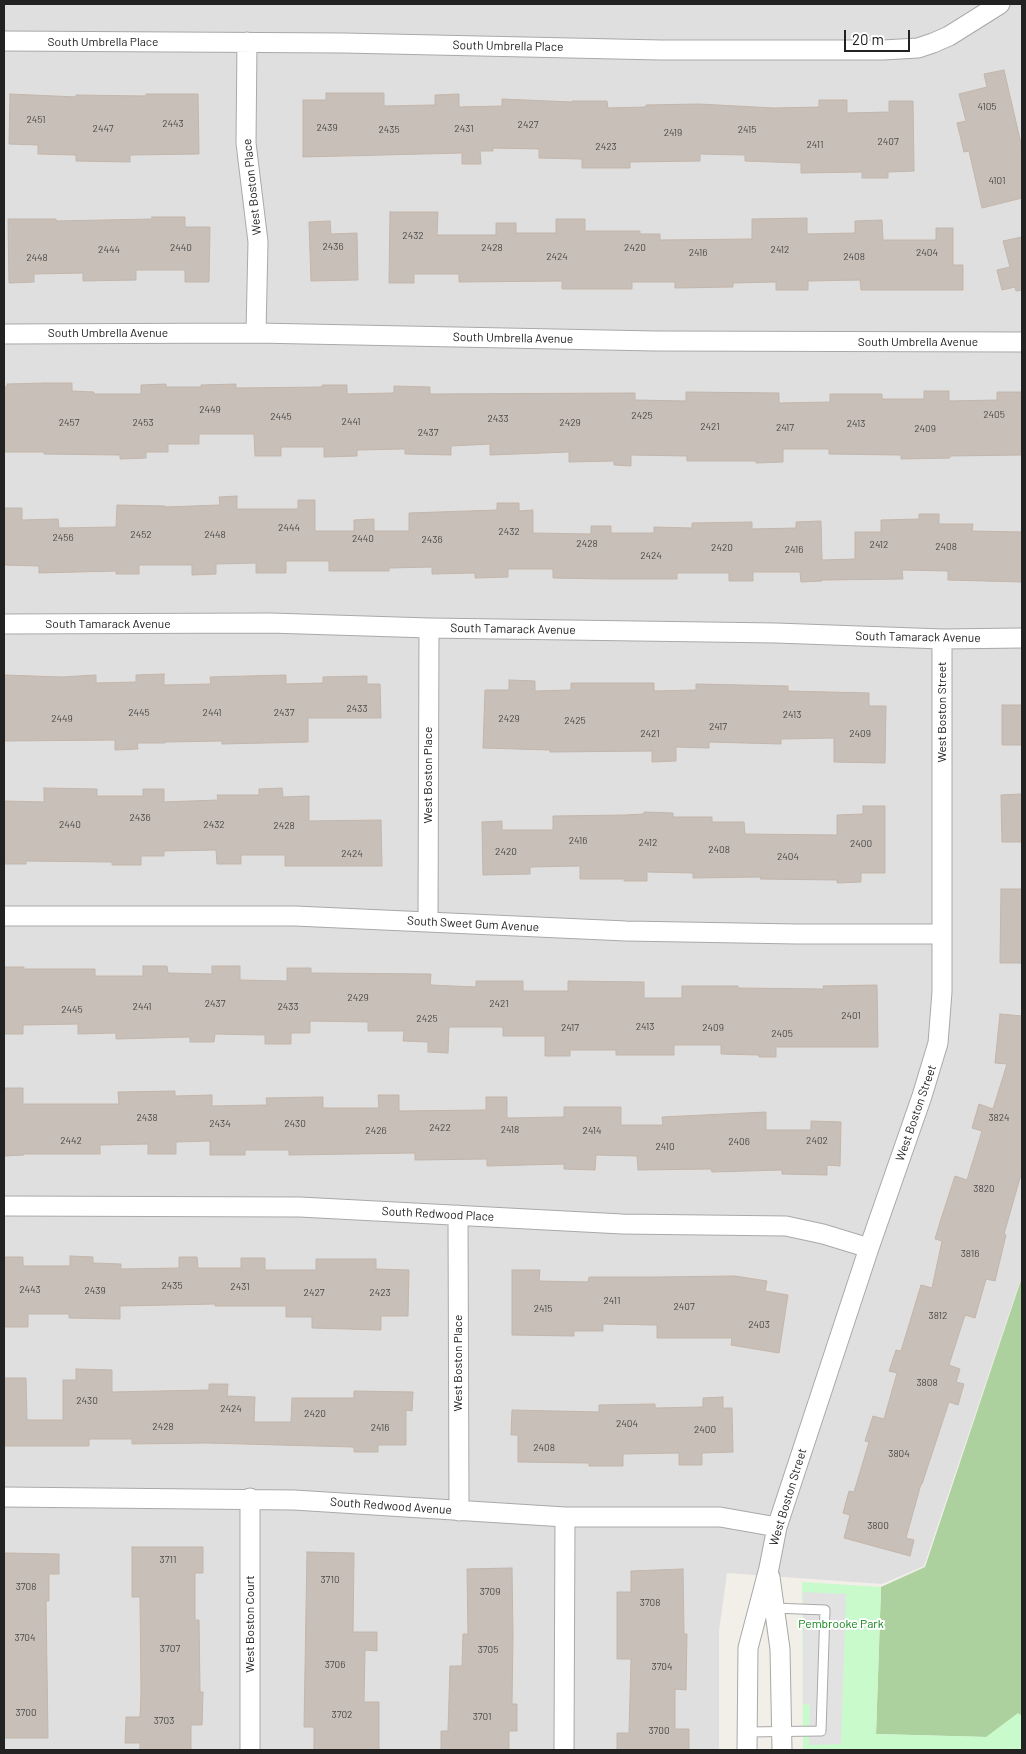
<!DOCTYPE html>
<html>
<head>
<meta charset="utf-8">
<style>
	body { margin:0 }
	#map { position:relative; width:1026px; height:1754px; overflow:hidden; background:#f2efe9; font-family:Barlow,sans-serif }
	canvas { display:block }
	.frame { position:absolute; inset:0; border:5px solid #222; pointer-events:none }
	.scale { position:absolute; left:844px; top:30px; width:66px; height:22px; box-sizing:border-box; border:2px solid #222; border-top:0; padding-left:6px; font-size:15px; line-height:18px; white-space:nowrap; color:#222; -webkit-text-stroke:4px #fff; paint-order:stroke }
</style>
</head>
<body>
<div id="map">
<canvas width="1026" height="1754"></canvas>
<div class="frame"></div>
<div class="scale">20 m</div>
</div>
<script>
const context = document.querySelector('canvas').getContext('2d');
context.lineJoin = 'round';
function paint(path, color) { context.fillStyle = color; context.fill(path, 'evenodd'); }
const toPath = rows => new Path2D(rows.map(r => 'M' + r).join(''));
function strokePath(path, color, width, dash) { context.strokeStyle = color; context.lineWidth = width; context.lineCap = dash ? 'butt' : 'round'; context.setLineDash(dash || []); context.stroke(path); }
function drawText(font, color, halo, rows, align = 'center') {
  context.font = font + ' Barlow,sans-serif'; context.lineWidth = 4; context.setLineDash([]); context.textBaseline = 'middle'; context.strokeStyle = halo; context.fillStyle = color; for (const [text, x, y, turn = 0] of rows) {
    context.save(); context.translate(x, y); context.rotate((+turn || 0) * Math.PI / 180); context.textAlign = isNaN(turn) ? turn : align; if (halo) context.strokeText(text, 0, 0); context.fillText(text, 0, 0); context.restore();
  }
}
const residential = toPath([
	[4,4,1022,4,1022,1275,924,1566,882,1584,727,1573,719,1631,719,1750,4,1750]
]);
const forest = toPath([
	[1022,1277,1022,1716,1018,1714,987,1737,876,1734,881,1587,925,1567]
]);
const park = toPath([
	[802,1582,881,1587,876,1734,986,1737,1018,1713,1022,1716,1022,1750,803,1750]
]);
const parking = toPath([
	[803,1592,846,1594,841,1744,809,1745,810,1705,803,1704]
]);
const building = toPath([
	[1004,70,1022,148,1022,198,982,208,969,151,964,152,957,123,966,121,959,94,987,87,984,74,1004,70],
	[326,93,384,93,384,106,435,105,435,95,459,94,459,107,502,106,502,99,572,102,572,101,607,101,608,108,646,107,646,105,699,104,774,108,819,107,819,100,847,100,847,113,889,112,889,101,913,101,914,171,888,172,888,178,862,178,862,172,801,173,801,163,745,161,745,155,700,154,700,161,630,162,630,168,582,168,582,159,539,158,539,149,493,148,493,151,480,151,481,164,462,164,462,153,303,157,303,100,326,100,326,93],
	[10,94,76,97,76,95,146,96,146,94,198,94,199,154,130,155,130,162,76,161,76,155,38,154,38,145,9,144,10,94],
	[390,212,438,212,437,235,496,235,496,223,516,223,516,233,556,233,556,219,585,219,585,231,640,231,640,234,660,234,660,240,752,239,752,219,807,218,807,234,855,233,855,221,882,220,883,240,936,240,936,228,953,228,953,265,963,265,963,290,861,290,860,280,808,281,808,290,776,290,776,282,733,283,733,287,675,288,675,282,632,282,632,289,562,289,562,281,459,282,459,274,414,274,414,283,389,283,390,212],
	[152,217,185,217,185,227,210,227,209,282,185,282,185,270,136,270,136,280,83,281,83,273,34,274,34,282,9,283,8,219,56,219,56,221,152,219,152,217],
	[330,221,331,234,357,233,358,280,311,281,309,222,330,221],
	[1022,237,1022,290,1016,291,1015,287,1002,290,997,270,1010,267,1003,241,1022,237],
	[45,383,72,383,72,391,94,392,94,394,141,394,141,385,166,384,166,387,201,387,201,385,236,384,236,388,322,387,322,385,347,385,347,394,394,393,394,386,430,387,430,394,635,393,635,400,686,401,686,392,779,393,779,403,830,402,830,394,882,394,882,399,924,399,924,391,949,391,949,401,997,400,997,392,1021,392,1021,455,950,456,950,458,901,459,901,455,829,454,829,449,783,449,783,462,756,463,756,461,687,461,687,456,631,455,631,466,614,465,614,461,569,462,569,452,490,455,490,444,451,446,451,455,405,454,405,449,357,450,357,456,324,457,324,447,281,447,281,456,255,456,254,434,199,434,199,444,168,444,168,452,146,452,146,458,120,459,120,455,44,454,44,452,4,452,4,387,7,387,7,384,45,383],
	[237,496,237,509,298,509,298,500,315,500,315,531,354,531,354,520,374,519,374,531,409,531,409,513,497,510,497,503,519,503,519,511,533,510,533,533,591,534,591,526,611,526,611,533,654,533,654,527,692,528,692,523,752,522,752,529,796,528,796,522,821,521,822,560,855,559,855,532,881,532,881,520,919,519,919,514,939,514,939,524,973,524,972,531,1022,532,1022,582,948,580,948,571,902,570,903,579,822,580,822,581,801,582,800,572,753,572,753,581,729,581,729,573,677,573,677,579,610,579,553,578,553,569,508,569,508,577,475,578,475,573,432,574,432,567,389,568,389,571,329,571,329,561,286,561,286,573,256,573,256,563,216,564,216,574,192,575,192,565,139,565,139,574,116,574,116,571,39,573,39,566,4,565,4,508,22,508,22,520,58,519,59,528,116,527,117,505,165,506,165,507,220,505,219,497,237,496],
	[164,674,164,685,211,684,210,677,286,675,286,684,323,683,323,677,367,676,367,684,380,684,381,718,308,718,308,742,222,744,222,741,165,742,165,743,137,743,138,749,115,750,115,740,4,741,4,675,62,677,96,675,96,683,136,682,136,675,164,674],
	[509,680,535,681,535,691,571,690,571,683,654,683,654,691,696,690,696,684,788,686,788,691,869,693,869,706,886,706,885,763,834,762,834,738,781,739,781,744,709,742,709,748,676,747,676,761,652,762,652,751,550,752,550,750,483,748,485,690,509,690,509,680],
	[1002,705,1022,705,1022,745,1002,745,1002,705],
	[44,788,97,789,97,796,143,796,143,789,164,789,164,802,218,800,217,795,259,795,259,789,282,788,283,797,309,796,309,821,381,820,382,866,285,866,285,855,241,855,241,864,217,864,216,850,164,851,164,856,141,856,141,865,112,865,112,862,26,861,26,864,4,864,4,801,44,802,44,788],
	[1022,794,1022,842,1002,842,1001,795,1022,794],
	[863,806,885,806,885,873,861,873,861,882,837,883,837,880,760,879,761,877,693,878,693,873,647,872,647,881,624,881,624,879,580,879,580,866,530,867,530,874,483,875,482,822,502,821,502,830,553,830,553,816,625,815,644,814,644,812,673,813,673,817,712,817,712,822,744,822,745,834,837,835,837,815,863,814,863,806],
	[1001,889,1022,889,1022,963,1000,963,1001,889],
	[143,966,167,966,168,973,212,974,212,966,240,966,240,980,287,981,287,968,311,968,311,973,431,974,430,985,476,987,476,981,523,981,523,991,568,991,568,981,644,982,644,998,682,998,682,986,738,986,738,988,824,989,823,986,877,985,878,1047,776,1047,776,1057,759,1057,759,1055,721,1054,721,1045,674,1045,674,1055,616,1055,616,1050,570,1050,570,1056,545,1056,545,1036,503,1036,503,1027,449,1027,448,1053,428,1052,428,1042,403,1041,404,1031,368,1031,368,1022,310,1021,310,1033,291,1033,291,1044,265,1044,265,1035,215,1034,214,1042,190,1042,190,1037,116,1039,116,1033,78,1034,78,1024,23,1025,23,1034,4,1034,4,967,24,967,24,969,95,969,95,976,143,976,143,966],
	[1000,1014,1022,1016,1022,1171,1004,1234,1006,1235,995,1281,986,1279,975,1318,965,1315,949,1365,960,1369,956,1382,964,1384,958,1405,949,1402,922,1484,921,1484,906,1538,914,1540,910,1556,844,1538,850,1515,843,1513,849,1491,854,1492,869,1442,865,1441,873,1416,884,1419,897,1373,889,1371,896,1350,901,1351,921,1285,932,1288,942,1241,935,1239,941,1219,955,1176,967,1180,982,1131,972,1128,979,1104,993,1109,1007,1064,995,1063,1000,1014],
	[4,1088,23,1088,23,1104,119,1104,118,1092,175,1091,175,1096,212,1095,212,1106,267,1105,266,1098,323,1097,323,1108,379,1108,378,1095,399,1095,399,1111,486,1110,486,1097,507,1097,507,1118,564,1117,564,1107,621,1107,621,1125,663,1125,662,1117,766,1112,766,1130,811,1130,811,1121,841,1122,840,1166,827,1165,827,1175,782,1174,782,1170,712,1172,711,1169,638,1170,637,1156,596,1155,595,1170,564,1169,564,1164,487,1166,487,1159,415,1160,415,1153,289,1155,289,1150,245,1150,245,1155,210,1155,210,1141,176,1142,176,1154,148,1154,148,1144,100,1145,100,1154,24,1154,24,1155,4,1156,4,1088],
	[70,1256,93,1257,93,1263,121,1264,121,1269,179,1268,179,1257,197,1257,198,1268,241,1268,241,1258,265,1258,265,1270,316,1270,316,1259,376,1259,376,1269,409,1270,408,1316,381,1316,381,1330,312,1328,312,1317,286,1317,286,1306,215,1306,215,1304,120,1306,120,1319,69,1318,69,1314,28,1314,28,1327,4,1327,4,1257,23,1257,23,1266,70,1266,70,1256],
	[512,1270,540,1270,539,1281,588,1282,589,1277,657,1277,735,1276,767,1281,765,1291,788,1295,779,1353,731,1345,732,1338,657,1338,657,1325,603,1324,603,1331,574,1331,574,1336,512,1335,512,1270],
	[76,1369,112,1370,112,1392,209,1390,209,1384,228,1384,227,1396,255,1397,254,1422,291,1422,292,1398,354,1398,354,1391,413,1392,412,1411,406,1410,406,1445,378,1445,378,1452,354,1452,354,1447,207,1443,132,1444,132,1439,89,1439,89,1446,4,1446,4,1378,26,1378,27,1420,63,1420,63,1380,76,1380,76,1369],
	[723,1397,723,1408,732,1408,733,1452,702,1453,702,1465,679,1465,679,1453,623,1454,623,1466,589,1466,589,1463,518,1462,518,1435,511,1435,512,1410,599,1412,599,1405,655,1404,655,1408,703,1407,703,1398,723,1397],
	[132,1547,203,1547,203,1573,195,1573,195,1620,199,1620,200,1692,203,1692,202,1725,191,1725,191,1750,140,1750,140,1743,125,1743,126,1717,140,1717,141,1692,140,1597,132,1597,132,1547],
	[307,1552,354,1553,353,1632,377,1632,377,1651,365,1650,364,1702,379,1702,379,1750,314,1750,314,1727,304,1727,307,1552],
	[4,1553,59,1554,59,1574,49,1574,49,1601,46,1601,48,1738,4,1738,4,1553],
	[512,1568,513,1635,512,1704,517,1704,517,1731,509,1731,509,1750,441,1750,441,1731,448,1731,450,1666,462,1666,463,1634,468,1634,467,1569,512,1568],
	[683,1569,684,1634,687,1634,686,1690,675,1689,675,1729,689,1729,689,1750,617,1750,617,1733,629,1733,631,1659,617,1659,617,1592,631,1592,631,1571,683,1569]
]);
const service = toPath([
	[747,1732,821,1731,825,1610,774,1608]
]);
const minor = toPath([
	[4,41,344,43,661,50,883,50,918,48,933,43,949,36,1000,4],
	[247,42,246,143,258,242,256,333],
	[4,334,256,333,655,341,1022,342],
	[4,624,270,623,429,628,776,633,942,639,1022,638],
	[4,916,295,916,626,931,797,934,942,934],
	[428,921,429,628],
	[4,1206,300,1207,622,1224,786,1226,823,1234,869,1248],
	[458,1215,459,1511],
	[4,1497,294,1500,565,1517,720,1517,777,1527],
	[250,1498,250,1750],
	[770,1577,780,1649,782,1750],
	[564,1750,565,1517],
	[747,1750,748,1648,769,1568,777,1527,869,1248,922,1096,938,1043,942,992,942,639]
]);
const numberNames = [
	["4105",987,107],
	["2451",36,120],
	["2443",173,124],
	["2427",528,125],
	["2439",327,128],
	["2447",103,129],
	["2431",464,129],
	["2435",389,130],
	["2415",747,130],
	["2419",673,133],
	["2407",888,142],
	["2411",815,145],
	["2423",606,147],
	["4101",997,181],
	["2432",413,236],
	["2436",333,247],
	["2440",181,248],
	["2428",492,248],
	["2420",635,248],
	["2444",109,250],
	["2412",780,250],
	["2416",698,253],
	["2404",927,253],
	["2424",557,257],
	["2408",854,257],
	["2448",37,258],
	["2449",210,410],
	["2405",994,415],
	["2425",642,416],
	["2445",281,417],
	["2433",498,419],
	["2441",351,422],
	["2457",69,423],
	["2453",143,423],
	["2429",570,423],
	["2413",856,424],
	["2421",710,427],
	["2417",785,428],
	["2409",925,429],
	["2437",428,433],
	["2444",289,528],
	["2432",509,532],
	["2452",141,535],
	["2448",215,535],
	["2456",63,538],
	["2440",363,539],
	["2436",432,540],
	["2428",587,544],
	["2412",879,545],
	["2408",946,547],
	["2420",722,548],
	["2416",794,550],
	["2424",651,556],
	["2433",357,709],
	["2445",139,713],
	["2441",212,713],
	["2437",284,713],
	["2413",792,715],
	["2449",62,719],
	["2429",509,719],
	["2425",575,721],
	["2417",718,727],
	["2421",650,734],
	["2409",860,734],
	["2436",140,818],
	["2440",70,825],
	["2432",214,825],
	["2428",284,826],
	["2416",578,841],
	["2412",648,843],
	["2400",861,844],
	["2408",719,850],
	["2420",506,852],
	["2424",352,854],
	["2404",788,857],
	["2429",358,998],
	["2437",215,1004],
	["2421",499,1004],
	["2441",142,1007],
	["2433",288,1007],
	["2445",72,1010],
	["2401",851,1016],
	["2425",427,1019],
	["2413",645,1027],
	["2417",570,1028],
	["2409",713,1028],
	["2405",782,1034],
	["2438",147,1118],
	["3824",999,1118],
	["2434",220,1124],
	["2430",295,1124],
	["2422",440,1128],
	["2418",510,1130],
	["2426",376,1131],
	["2414",592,1131],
	["2442",71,1141],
	["2402",817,1141],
	["2406",739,1142],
	["2410",665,1147],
	["3820",984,1189],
	["3816",970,1254],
	["2435",172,1286],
	["2431",240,1287],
	["2443",30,1290],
	["2439",95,1291],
	["2427",314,1293],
	["2423",380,1293],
	["2411",612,1301],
	["2407",684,1307],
	["2415",543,1309],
	["3812",938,1316],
	["2403",759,1325],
	["3808",927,1383],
	["2430",87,1401],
	["2424",231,1409],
	["2420",315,1414],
	["2404",627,1424],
	["2428",163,1427],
	["2416",380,1428],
	["2400",705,1430],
	["2408",544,1448],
	["3804",899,1454],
	["3800",878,1526],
	["3711",168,1560],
	["3710",330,1580],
	["3708",26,1587],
	["3709",490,1592],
	["3708",650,1603],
	["3704",25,1638],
	["3707",170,1649],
	["3705",488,1650],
	["3706",335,1665],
	["3704",662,1667],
	["3700",26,1713],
	["3702",342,1715],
	["3701",482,1717],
	["3703",164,1721],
	["3700",659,1731]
];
const streetNames = [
	["South Umbrella Place",103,42],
	["South Umbrella Place",508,46,1],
	["West Boston Place",252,187,-96],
	["South Umbrella Avenue",108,333],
	["South Umbrella Avenue",513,338,1],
	["South Umbrella Avenue",918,342],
	["South Tamarack Avenue",108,624],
	["South Tamarack Avenue",513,629,1],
	["South Tamarack Avenue",918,637,1],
	["West Boston Street",942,712,-90],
	["West Boston Place",428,775,-90],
	["South Sweet Gum Avenue",473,924,3],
	["West Boston Street",916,1113,-71],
	["South Redwood Place",438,1214,3],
	["West Boston Place",458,1363,-90],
	["West Boston Street",788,1497,-73],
	["South Redwood Avenue",391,1506,4],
	["West Boston Court",250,1624,-90]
];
const parkNames = [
	["Pembrooke Park",841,1624]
];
paint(residential, '#e0dfdf');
paint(forest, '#add19e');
paint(park, '#c8facc');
paint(parking, '#e2e2e2');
paint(building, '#c7bfb8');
strokePath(building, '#c4b6ab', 1);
strokePath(service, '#a9a9a9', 11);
strokePath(minor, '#a9a9a9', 21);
strokePath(service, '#fff', 9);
strokePath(minor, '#fff', 19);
drawText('10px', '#4b4948', null, numberNames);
drawText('12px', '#222', '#fff', streetNames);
drawText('12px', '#0c8416', '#fff', parkNames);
</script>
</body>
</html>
